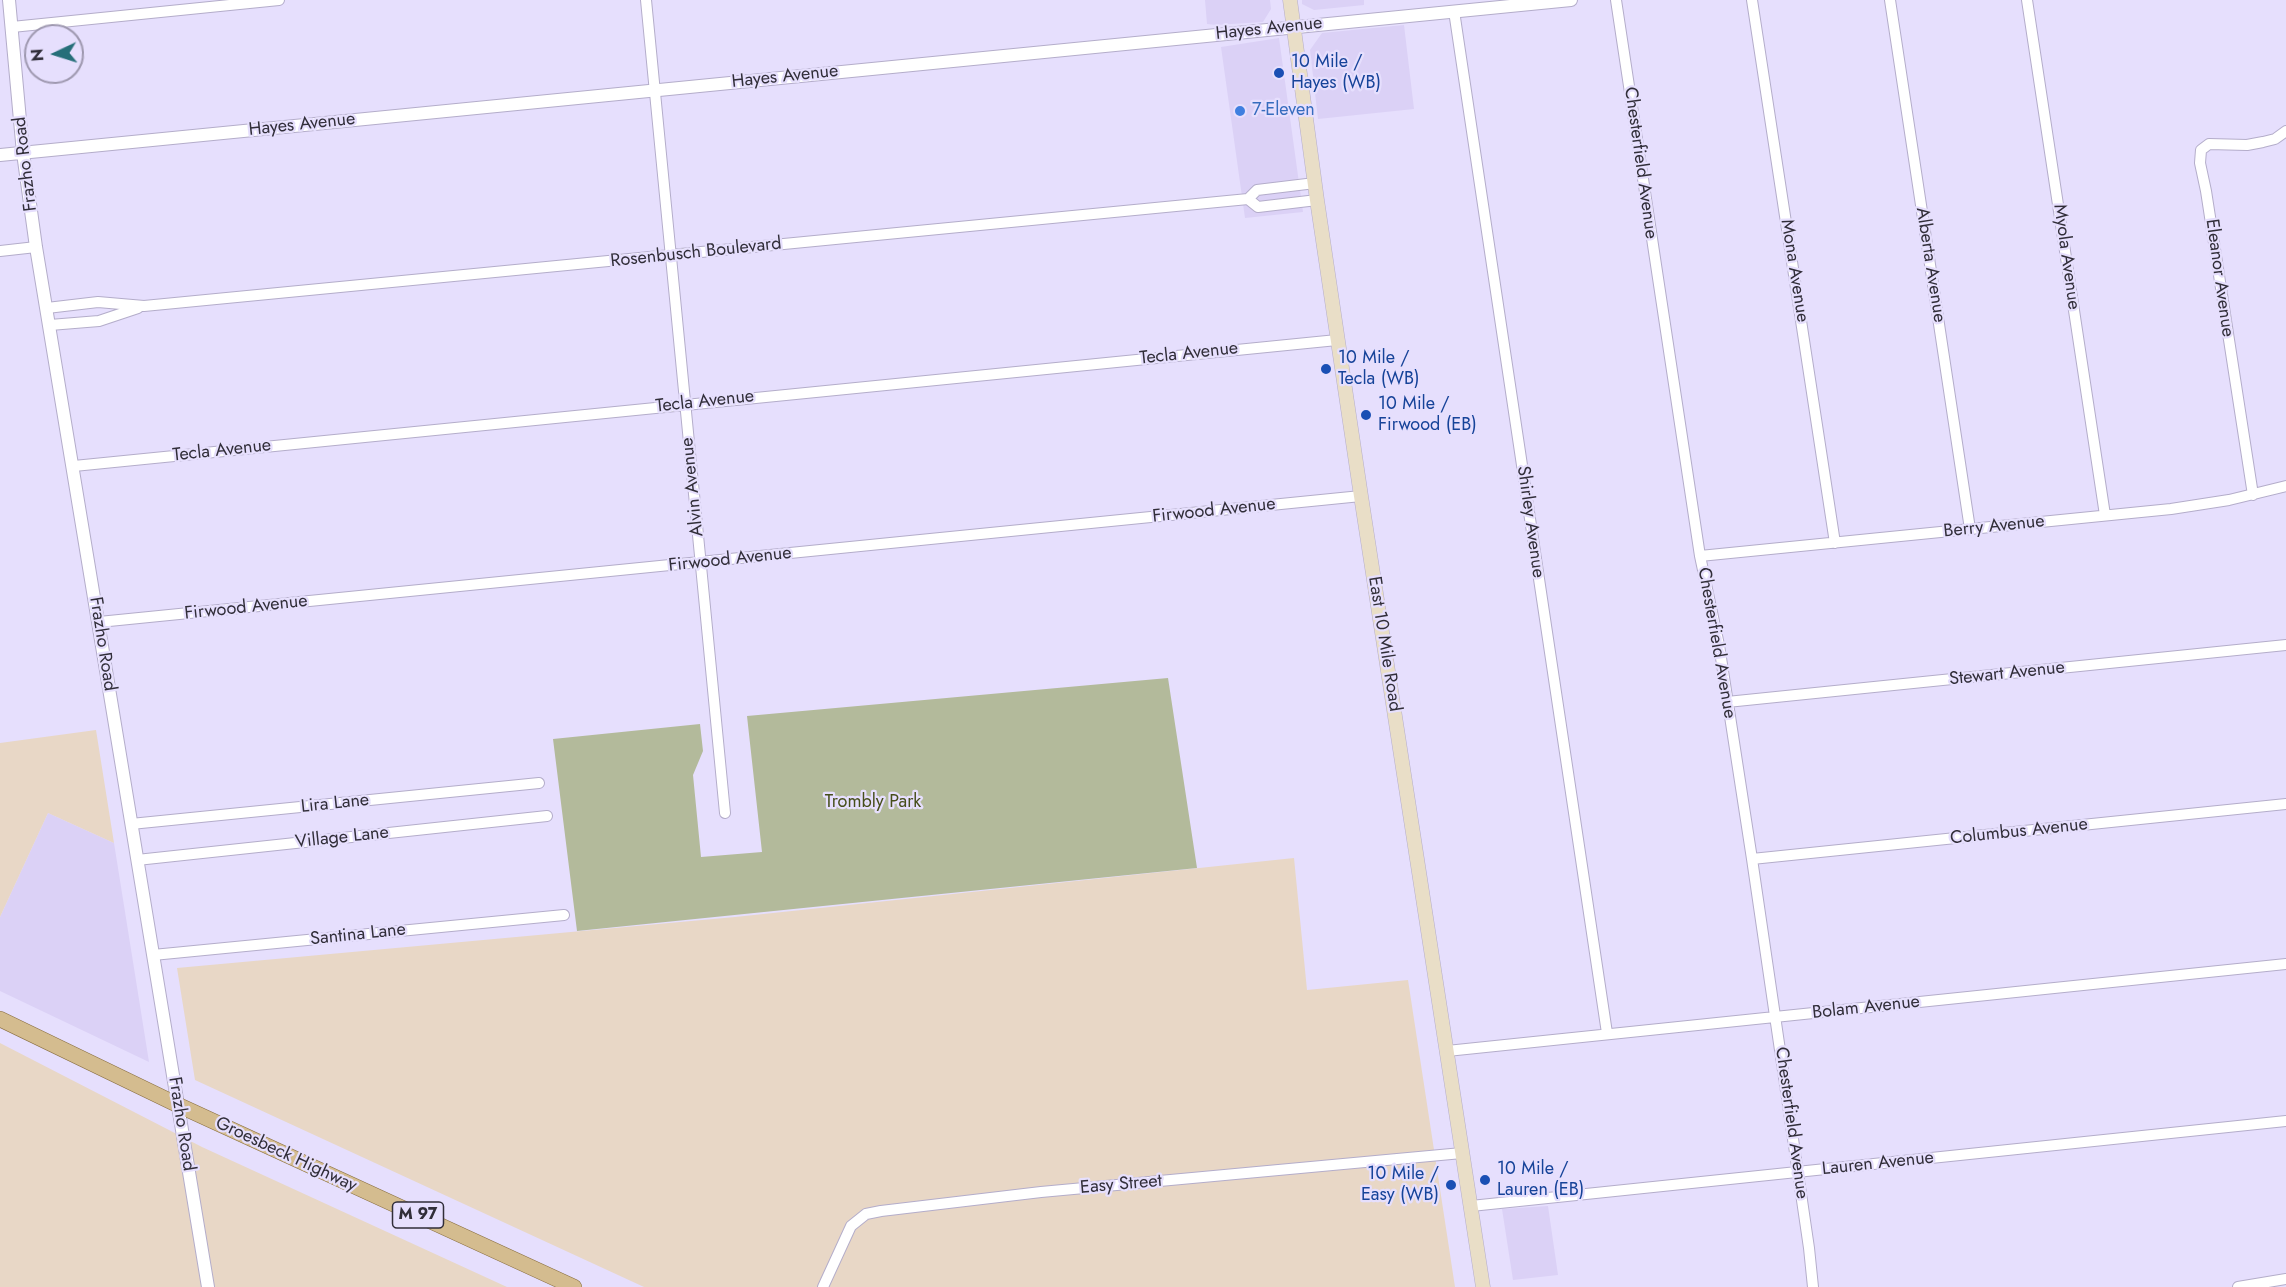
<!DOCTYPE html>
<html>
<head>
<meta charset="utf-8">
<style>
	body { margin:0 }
	#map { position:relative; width:2286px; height:1287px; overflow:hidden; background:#e6dffd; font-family:Jost,sans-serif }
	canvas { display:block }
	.north { position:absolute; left:24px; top:24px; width:60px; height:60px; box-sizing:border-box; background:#e6dffd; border:2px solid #9e98af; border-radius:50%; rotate:266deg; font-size:16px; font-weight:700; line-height:24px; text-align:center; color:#312e39 }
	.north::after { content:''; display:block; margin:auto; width:21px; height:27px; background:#266f79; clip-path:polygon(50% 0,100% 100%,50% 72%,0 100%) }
</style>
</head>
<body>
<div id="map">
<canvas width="2286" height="1287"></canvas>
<div class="north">N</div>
</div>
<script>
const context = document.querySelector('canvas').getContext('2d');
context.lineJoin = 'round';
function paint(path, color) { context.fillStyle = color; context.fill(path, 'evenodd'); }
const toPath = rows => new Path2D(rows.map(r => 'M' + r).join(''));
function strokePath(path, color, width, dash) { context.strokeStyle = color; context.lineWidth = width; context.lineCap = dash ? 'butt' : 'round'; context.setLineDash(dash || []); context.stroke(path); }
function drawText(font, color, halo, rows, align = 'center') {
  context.font = font + ' Jost,sans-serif'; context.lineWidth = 4.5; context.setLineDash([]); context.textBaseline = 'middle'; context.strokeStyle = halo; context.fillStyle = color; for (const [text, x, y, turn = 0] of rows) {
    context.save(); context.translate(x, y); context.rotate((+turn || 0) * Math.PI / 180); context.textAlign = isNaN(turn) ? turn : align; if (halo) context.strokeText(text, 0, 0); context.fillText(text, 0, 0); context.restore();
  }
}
const built = toPath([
	[1205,0,1270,0,1271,9,1263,22,1216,25,1207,24],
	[1302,0,1364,0,1364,5,1314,10,1302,4],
	[1404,25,1414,109,1318,119,1310,50,1322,33],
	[1279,38,1303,212,1245,218,1221,47],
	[48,813,114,843,149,1062,0,991,0,917],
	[1548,1206,1558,1275,1513,1280,1502,1209]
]);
const industrial = toPath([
	[96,730,114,843,48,813,0,917,0,743],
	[1294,858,1307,990,1408,980,1455,1287,644,1287,195,1080,177,968,735,917],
	[0,1043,202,1147,507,1287,0,1287]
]);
const green = toPath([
	[1168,678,1197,868,577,931,553,739,700,724,703,751,693,775,701,857,762,852,747,716]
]);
const minor = toPath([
	[646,0,725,813],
	[1616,0,1700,556,1719,645,1752,859,1809,1248,1813,1287],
	[1752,0,1835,543],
	[1890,0,1970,529],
	[2027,0,2105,515],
	[1454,11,1607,1033],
	[12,27,279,0],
	[1315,183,1257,190,1248,199,1258,207,1317,200],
	[0,251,36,247],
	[47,308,98,302,144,306,1248,199],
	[50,325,99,321,138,308],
	[74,466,1337,340],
	[2253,495,2206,191,2200,163,2201,150,2209,144,2247,145,2263,142,2275,139,2286,131],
	[1700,556,2171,509,2229,500,2286,486],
	[99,622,1361,496],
	[1727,702,2286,645],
	[131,824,539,783],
	[1752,859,2286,804],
	[137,860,547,816],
	[153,955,564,915],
	[1447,1051,2286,964],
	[1471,1206,2286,1121],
	[823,1287,851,1226,866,1214,881,1211,1041,1192,1462,1153],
	[2238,1287,2286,1279]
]);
const tertiary = toPath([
	[9,0,23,153,36,247,208,1287],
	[0,155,1571,0]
]);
const secondary = toPath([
	[1290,0,1317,200,1361,496,1483,1287]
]);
const primary = toPath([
	[0,1019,178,1105,574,1287]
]);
const markers = [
	[1279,73,6,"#1a4fb4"],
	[1240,111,6,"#3f7fe0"],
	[1326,369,6,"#1a4fb4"],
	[1366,415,6,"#1a4fb4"],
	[1485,1180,6,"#1a4fb4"],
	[1451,1185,6,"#1a4fb4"]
];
const shields = [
	[418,1215,51]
];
const shieldNames = [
	["M 97",418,1215]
];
const streetNames = [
	["Hayes Avenue",1269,29,-6],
	["Hayes Avenue",785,77,-6],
	["Hayes Avenue",302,125,-6],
	["Chesterfield Avenue",1640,163,82],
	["Frazho Road",26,164,-97],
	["Rosenbusch Boulevard",696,253,-6],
	["Myola Avenue",2066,257,82],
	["Alberta Avenue",1930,265,81],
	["Mona Avenue",1794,271,81],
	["Eleanor Avenue",2219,278,82],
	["Tecla Avenue",1189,354,-6],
	["Tecla Avenue",705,402,-6],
	["Tecla Avenue",222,451,-6],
	["Alvin Avenue",693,487,-96],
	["Firwood Avenue",1214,511,-6],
	["Shirley Avenue",1530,522,82],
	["Berry Avenue",1994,527,-6],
	["Firwood Avenue",730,560,-6],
	["Firwood Avenue",246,608,-6],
	["Chesterfield Avenue",1716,643,80],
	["Frazho Road",102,644,81],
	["East 10 Mile Road",1384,644,81],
	["Stewart Avenue",2007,674,-6],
	["Lira Lane",335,804,-6],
	["Columbus Avenue",2019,832,-6],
	["Village Lane",342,838,-6],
	["Santina Lane",358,935,-6],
	["Bolam Avenue",1866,1008,-6],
	["Chesterfield Avenue",1791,1123,82],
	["Frazho Road",181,1124,81],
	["Groesbeck Highway",286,1155,25],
	["Lauren Avenue",1878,1164,-6],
	["Easy Street",1121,1185,-5]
];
const transitNames = [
	["10 Mile /",1291,63],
	["Hayes (WB)",1291,84],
	["10 Mile /",1338,359],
	["Tecla (WB)",1338,380],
	["10 Mile /",1378,405],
	["Firwood (EB)",1378,426],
	["10 Mile /",1497,1170],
	["Lauren (EB)",1497,1191],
	["10 Mile /",1439,1175,"right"],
	["Easy (WB)",1439,1196,"right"]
];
const shopNames = [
	["7-Eleven",1252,111]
];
const parkNames = [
	["Trombly Park",873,803]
];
paint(built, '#dbd1f6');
paint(industrial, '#e8d7c6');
paint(green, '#b3ba9b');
strokePath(minor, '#b4adca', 12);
strokePath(tertiary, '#b4adca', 14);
strokePath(secondary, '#b4adca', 15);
strokePath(primary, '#886e40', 16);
strokePath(minor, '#fff', 10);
strokePath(tertiary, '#fff', 12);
strokePath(secondary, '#e9dec7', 14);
strokePath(primary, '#d4bc8f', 15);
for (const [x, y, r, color] of markers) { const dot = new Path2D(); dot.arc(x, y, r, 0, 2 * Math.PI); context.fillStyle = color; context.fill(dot); strokePath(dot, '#e6dffd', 2); }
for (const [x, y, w] of shields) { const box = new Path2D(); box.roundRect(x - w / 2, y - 13, w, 26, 4.5); context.fillStyle = '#e6dffd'; context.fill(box); strokePath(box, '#312e39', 1.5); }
drawText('bold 16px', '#312e39', null, shieldNames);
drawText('18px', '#312e39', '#e6dffd', streetNames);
drawText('18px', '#164399', '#e6dffd', transitNames, 'left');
drawText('18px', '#366cbe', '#e6dffd', shopNames, 'left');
drawText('18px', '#464e1b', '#e6dffd', parkNames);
</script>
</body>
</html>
